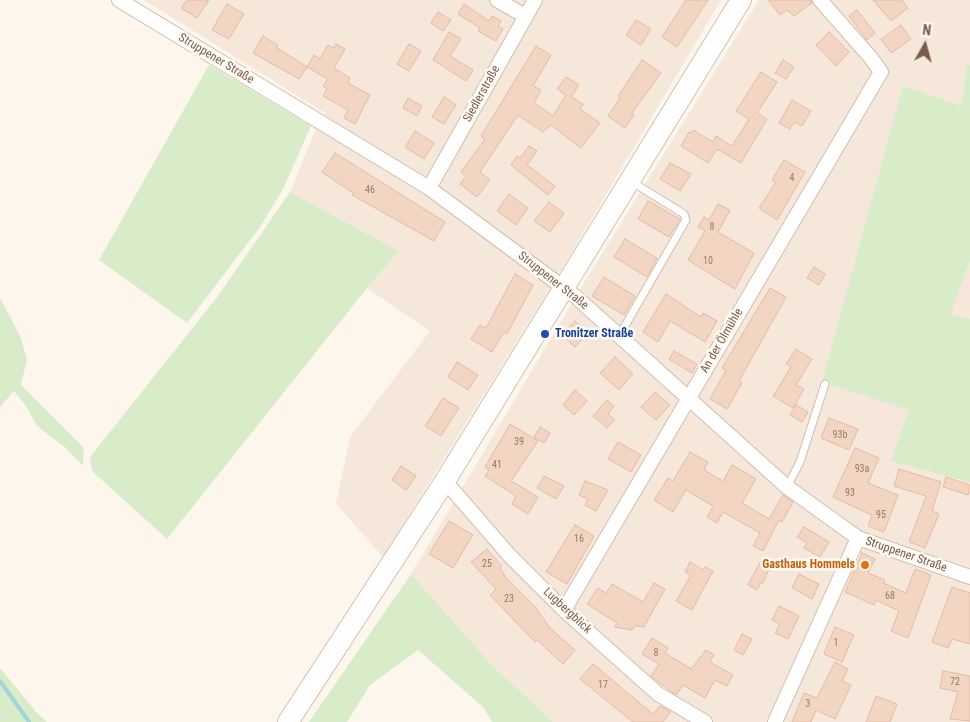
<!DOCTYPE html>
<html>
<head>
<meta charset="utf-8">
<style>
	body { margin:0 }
	#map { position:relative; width:970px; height:722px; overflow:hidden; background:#fdf6ec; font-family:"Roboto Condensed",sans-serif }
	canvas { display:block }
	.north { position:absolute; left:900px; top:20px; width:50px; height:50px; -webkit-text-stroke:4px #fffaf3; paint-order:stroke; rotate:7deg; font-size:14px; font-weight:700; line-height:20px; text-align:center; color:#7a5c4d }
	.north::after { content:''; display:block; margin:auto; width:18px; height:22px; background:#7a5c4d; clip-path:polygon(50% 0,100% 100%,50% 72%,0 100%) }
</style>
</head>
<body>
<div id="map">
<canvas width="970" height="722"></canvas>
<div class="north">N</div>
</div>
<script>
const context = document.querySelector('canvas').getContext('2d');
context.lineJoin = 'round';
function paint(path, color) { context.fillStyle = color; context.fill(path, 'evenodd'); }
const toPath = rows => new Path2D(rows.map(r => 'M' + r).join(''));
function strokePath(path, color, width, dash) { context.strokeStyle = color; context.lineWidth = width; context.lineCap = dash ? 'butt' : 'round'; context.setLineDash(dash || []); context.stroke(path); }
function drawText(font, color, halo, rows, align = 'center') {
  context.font = font + ' "Roboto Condensed",sans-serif'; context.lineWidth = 5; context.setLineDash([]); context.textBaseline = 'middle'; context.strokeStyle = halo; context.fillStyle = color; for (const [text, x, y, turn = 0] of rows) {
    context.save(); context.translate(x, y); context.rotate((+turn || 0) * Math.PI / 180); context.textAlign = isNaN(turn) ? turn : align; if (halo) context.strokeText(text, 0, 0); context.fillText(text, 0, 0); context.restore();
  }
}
const residential = toPath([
	[144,0,721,0,568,259,383,557,336,504,350,437,430,331,367,288,399,251,290,192,316,129,325,113],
	[759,0,970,0,970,722,553,722,491,664,411,574,582,286]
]);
const green = toPath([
	[209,65,311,126,283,189,260,227,187,323,99,260],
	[967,65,970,65,970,260,950,315,970,319,970,482,891,461,909,410,822,382,903,86,962,106],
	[290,192,399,251,367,288,167,539,92,471,90,457,218,296],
	[0,298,20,336,27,359,21,385,84,448,83,466,66,448,37,426,26,406,14,391,0,407],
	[411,574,491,664,553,722,492,722,484,708,418,650,370,685,347,722,309,722],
	[0,668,36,712,47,722,0,722]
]);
const stream = toPath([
	[0,681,29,722]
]);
const building = toPath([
	[187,0,209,0,197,18,181,8,187,0],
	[686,0,708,0,677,47,662,37,686,0],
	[768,0,811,0,812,3,794,16,787,10,780,15,768,0],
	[873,0,902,0,908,8,891,21,873,0],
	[227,4,244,14,229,39,212,30,227,4],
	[464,4,489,21,492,16,501,21,498,26,503,29,496,41,478,31,480,28,458,14,464,4],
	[857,10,875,33,867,40,849,16,857,10],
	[438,12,451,20,443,31,431,23,438,12],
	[636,20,651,29,641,45,626,35,636,20],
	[901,25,911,39,891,53,881,39,901,25],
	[449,32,461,39,450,56,473,70,466,81,433,60,449,32],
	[829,32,849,52,836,66,816,45,829,32],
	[263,36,278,45,276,47,307,67,299,79,253,53,263,36],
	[336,44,345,49,334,68,350,78,348,83,370,95,355,124,344,118,348,110,323,96,327,89,323,86,328,79,307,67,314,55,320,59,328,45,334,48,336,44],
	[409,44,421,51,409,71,397,64,409,44],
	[536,46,551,55,533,86,541,90,534,103,553,116,566,95,557,89,566,77,579,85,571,97,583,104,580,109,600,123,581,148,551,125,543,132,518,115,480,172,490,180,477,197,460,184,466,176,461,172,485,139,481,136,536,46],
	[642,60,661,73,632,113,634,115,625,128,608,116,620,98,618,96,642,60],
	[783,60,794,67,786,79,775,73,783,60],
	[761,72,777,82,757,113,767,119,741,163,717,149,708,163,681,146,689,132,691,133,693,130,713,142,716,136,732,146,749,119,736,111,761,72],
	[444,97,456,105,444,124,432,117,444,97],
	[408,98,422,106,417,116,403,108,408,98],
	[792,100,811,111,802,126,794,122,790,129,779,123,792,100],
	[415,131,434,143,424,159,405,147,415,131],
	[529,146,537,151,527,165,555,186,548,195,511,165,517,156,520,158,529,146],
	[335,153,445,222,434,241,352,195,353,193,322,172,335,153],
	[784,160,805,172,777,220,759,208,776,182,772,180,784,160],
	[670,163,691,174,680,191,660,179,670,163],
	[509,194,528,208,516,225,497,211,509,194],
	[648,201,680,219,669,237,638,219,648,201],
	[549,202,564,213,550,232,534,221,549,202],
	[718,204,730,210,718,232,754,253,735,289,688,260,705,231,698,227,704,217,709,220,718,204],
	[625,239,657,258,647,277,614,257,625,239],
	[814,267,825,274,819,285,807,278,814,267],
	[515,274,533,285,507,334,504,332,492,352,471,339,480,325,486,328,515,274],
	[604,277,635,296,624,315,592,296,604,277],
	[770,288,786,297,739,381,742,383,727,409,710,399,726,370,722,368,770,288],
	[666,294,701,317,703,313,717,321,705,342,670,321,658,342,643,332,666,294],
	[575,321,588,333,575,347,562,335,575,321],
	[796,349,812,359,796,385,804,389,793,408,773,396,791,367,786,364,796,349],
	[674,351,697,364,692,373,669,359,674,351],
	[615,357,633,374,619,390,600,373,615,357],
	[457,362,478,375,468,390,448,377,457,362],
	[575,390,587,401,574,415,563,405,575,390],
	[655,392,670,405,656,420,641,407,655,392],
	[443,398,459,408,441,436,425,426,443,398],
	[607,400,614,406,608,414,615,420,607,428,593,416,607,400],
	[796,405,808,412,802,422,790,415,796,405],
	[829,418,858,429,849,450,821,438,829,418],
	[510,424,538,441,511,481,538,497,528,514,512,504,516,496,485,476,489,470,485,467,510,424],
	[540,427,550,433,544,443,534,437,540,427],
	[618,442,641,455,631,472,608,459,618,442],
	[855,448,879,458,868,483,898,495,884,532,868,526,872,515,833,497,855,448],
	[690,452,708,462,704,470,723,481,732,465,756,479,742,503,769,519,783,495,793,502,782,522,779,520,763,551,753,546,760,533,723,512,717,523,707,517,713,506,686,490,673,512,654,500,668,478,673,481,690,452],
	[401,466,416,476,406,490,392,480,401,466],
	[899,469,941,482,932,511,939,514,925,548,909,542,926,496,894,486,899,469],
	[544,476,564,486,556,499,537,488,544,476],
	[946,477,970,485,968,495,943,487,946,477],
	[585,481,608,490,596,511,585,505,588,499,579,495,585,481],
	[449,521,473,535,453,568,429,554,449,521],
	[575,525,594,536,567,584,546,572,575,525],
	[804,527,829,542,820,557,804,548,807,543,797,537,804,527],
	[487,549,502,566,500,568,507,579,535,607,550,628,575,650,563,664,537,640,535,642,490,595,496,589,471,562,487,549],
	[862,553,875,559,868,573,885,580,883,583,906,593,915,569,931,575,908,638,891,631,899,611,876,600,874,605,845,592,862,553],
	[762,559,771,564,763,583,761,582,757,590,748,585,762,559],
	[690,562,703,570,705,567,713,571,692,610,676,601,691,575,685,572,690,562],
	[799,574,819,584,812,599,792,588,799,574],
	[654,583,665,589,644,627,635,626,632,630,615,627,617,623,587,604,598,588,606,593,612,584,643,602,654,583],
	[952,587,970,593,970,644,952,639,948,648,932,642,952,587],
	[779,606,799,616,788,639,775,633,780,624,772,620,779,606],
	[835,627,854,635,842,662,824,654,835,627],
	[742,634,752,639,743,655,734,650,742,634],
	[652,638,668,648,665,653,691,669,706,650,714,655,710,662,733,675,727,686,715,680,705,698,683,685,676,695,651,676,659,664,642,654,652,638],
	[835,662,848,669,842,681,851,685,835,719,816,710,811,722,792,722,804,693,817,698,835,662],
	[593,664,653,714,660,706,671,712,663,722,633,722,580,679,593,664],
	[943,671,970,676,970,721,950,719,958,692,940,688,943,671],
	[876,696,897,704,890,722,866,722,876,696]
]);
const lane = toPath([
	[619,336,686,220,684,214,632,182],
	[787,487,800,462,825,384]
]);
const street = toPath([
	[119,0,429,188,576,297,787,487,858,538,970,577],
	[497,0,525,16],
	[429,188,535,0],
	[445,481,509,555,564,610,658,694,705,722],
	[564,610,881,72,871,58,820,0],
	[775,722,858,538]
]);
const secondary = toPath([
	[288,722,445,481,741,0]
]);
const markers = [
	[545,334,5,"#1a4fb4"],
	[865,565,5,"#e8710a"]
];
const numberNames = [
	["4",792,178],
	["46",370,190],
	["8",712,227],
	["10",708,261],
	["93b",840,435],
	["39",519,442],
	["41",497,465],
	["93a",862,469],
	["93",850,493],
	["95",881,515],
	["16",579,539],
	["25",487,564],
	["68",890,596],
	["23",509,599],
	["1",836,643],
	["8",656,653],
	["72",955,682],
	["17",603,685],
	["3",808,704]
];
const streetNames = [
	["Struppener Straße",216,59,31],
	["Siedlerstraße",482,94,-61],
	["Struppener Straße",553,281,38],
	["An der Ölmühle",722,341,-60],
	["Struppener Straße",906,555,19],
	["Lugbergblick",567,611,43]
];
const transitNames = [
	["Tronitzer Straße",555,334]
];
const foodNames = [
	["Gasthaus Hommels",855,565]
];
paint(residential, '#f5e8da');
paint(green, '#d8ecc9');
strokePath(stream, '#a5d3da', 4);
paint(building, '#f3d5c3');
strokePath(building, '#e6bba3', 1);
strokePath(lane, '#d1beb0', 9);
strokePath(street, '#d1beb0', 16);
strokePath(secondary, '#d6c0b0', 22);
strokePath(lane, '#fff', 7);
strokePath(street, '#fff', 14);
strokePath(secondary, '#fff', 20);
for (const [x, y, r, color] of markers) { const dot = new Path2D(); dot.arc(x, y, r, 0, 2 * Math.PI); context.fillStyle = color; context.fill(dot); strokePath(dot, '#fffaf3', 2); }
drawText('10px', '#987a6a', null, numberNames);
drawText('12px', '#7a5c4d', '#fffaf3', streetNames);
drawText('bold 12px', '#164399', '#fffaf3', transitNames, 'left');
drawText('bold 12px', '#c56008', '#fffaf3', foodNames, 'right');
</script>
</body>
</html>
